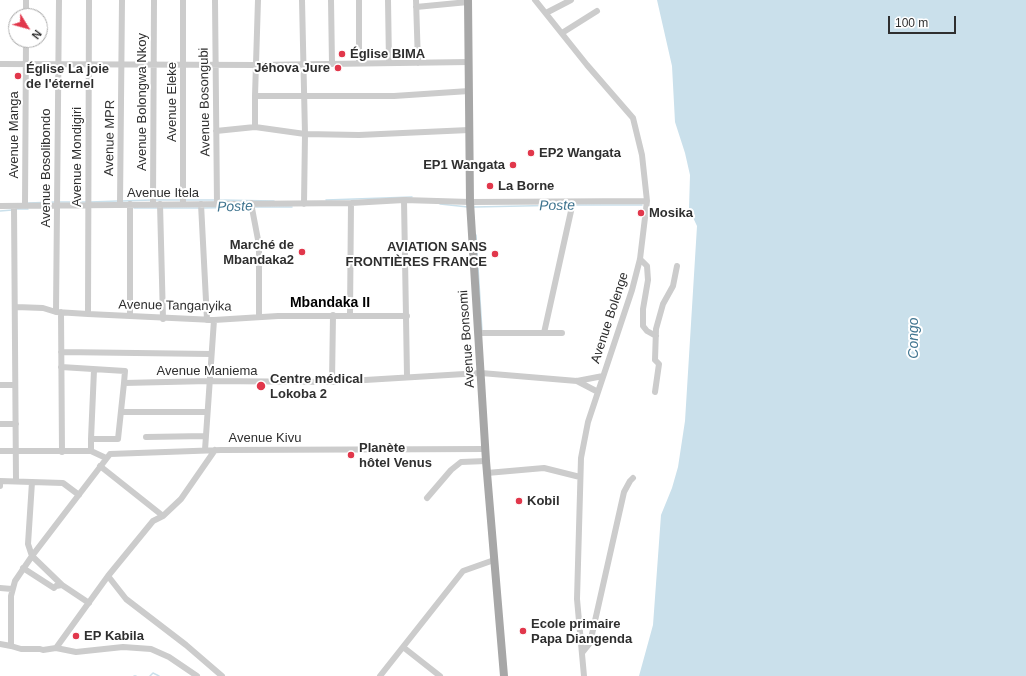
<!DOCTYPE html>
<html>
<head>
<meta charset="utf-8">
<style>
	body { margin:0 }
	#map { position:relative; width:1026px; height:676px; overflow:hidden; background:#fff; font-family:Helvetica,sans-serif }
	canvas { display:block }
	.north { position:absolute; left:8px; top:8px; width:40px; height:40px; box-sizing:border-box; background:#fff; border:1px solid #acacac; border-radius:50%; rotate:127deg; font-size:11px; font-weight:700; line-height:16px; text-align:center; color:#2f2f2f }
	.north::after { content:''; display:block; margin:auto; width:14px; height:18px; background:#e1374b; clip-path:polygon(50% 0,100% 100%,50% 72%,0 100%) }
	.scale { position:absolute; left:888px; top:16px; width:68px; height:18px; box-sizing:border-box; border:2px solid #2f2f2f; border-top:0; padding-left:5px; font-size:12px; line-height:14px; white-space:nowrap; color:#2f2f2f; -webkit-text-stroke:3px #fff; paint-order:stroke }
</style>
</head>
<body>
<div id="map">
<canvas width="1026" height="676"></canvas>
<div class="north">N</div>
<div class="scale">100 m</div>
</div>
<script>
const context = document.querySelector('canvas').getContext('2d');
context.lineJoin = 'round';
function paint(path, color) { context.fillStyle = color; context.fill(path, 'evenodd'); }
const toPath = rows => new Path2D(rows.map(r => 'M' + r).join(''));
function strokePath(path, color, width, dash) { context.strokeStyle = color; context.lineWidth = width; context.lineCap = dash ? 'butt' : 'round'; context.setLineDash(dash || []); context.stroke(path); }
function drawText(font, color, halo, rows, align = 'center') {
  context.font = font + ' Helvetica,sans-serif'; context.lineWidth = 4; context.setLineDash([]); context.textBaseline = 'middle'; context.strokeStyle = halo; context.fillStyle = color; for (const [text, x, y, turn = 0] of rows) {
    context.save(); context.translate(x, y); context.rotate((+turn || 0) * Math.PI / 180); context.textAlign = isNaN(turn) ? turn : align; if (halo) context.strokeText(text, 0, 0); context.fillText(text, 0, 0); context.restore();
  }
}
const water = toPath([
	[657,0,1026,0,1026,676,639,676,653,625,661,515,672,488,678,467,685,421,697,226,689,209,690,175,685,153,675,122,672,66]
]);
const stream = toPath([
	[156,200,182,200],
	[186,200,216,200],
	[220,200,274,201],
	[326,200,412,197],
	[122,201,152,200],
	[60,202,86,202],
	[90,202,118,201],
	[28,203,56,202],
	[440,204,468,207],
	[574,205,642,205],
	[254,207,292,207],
	[474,207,570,205],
	[134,208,158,208],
	[162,208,200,208],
	[204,208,250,207],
	[16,209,28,209],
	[0,211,12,210],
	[476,235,482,331],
	[134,676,136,676],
	[150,676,153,673,159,676]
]);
const minor = toPath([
	[215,0,217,204],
	[302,0,305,134,304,204],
	[331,0,332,64],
	[359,0,359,63],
	[388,0,389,63],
	[416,0,418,63],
	[535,0,587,65,633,118,642,155,647,201,640,259,632,290,588,422,581,458,577,599,584,676],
	[416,7,468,2],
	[546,13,571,0],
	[26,16,26,0],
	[562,33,597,11],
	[0,64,256,65,469,62],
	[255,96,258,0],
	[255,127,255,96,394,96,469,91],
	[216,131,255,127,305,134,359,135,469,130],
	[404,200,407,376],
	[251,203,259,245,259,316],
	[120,204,122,0],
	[130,204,130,315],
	[153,204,154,0],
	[160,204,163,319],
	[183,204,183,0],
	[201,204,207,320],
	[25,205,26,40],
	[0,206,351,203,404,200,470,202,647,201],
	[14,206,16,481],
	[640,259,647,266,648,280,643,309,643,326,647,331,656,336],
	[16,307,43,308,56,312,88,314,214,320,278,316,407,316],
	[56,312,59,0],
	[61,312,62,452],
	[88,314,89,0],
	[350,315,351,203],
	[479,333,562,333],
	[544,333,573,202],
	[61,352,211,354],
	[61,367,125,371,124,383],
	[577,381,598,392],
	[332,382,333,315],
	[0,385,15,385],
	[655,392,659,364,655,360,656,329,663,304,673,286,677,266],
	[121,412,207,412],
	[0,424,16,424],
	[146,437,206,436],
	[91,439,94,370],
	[205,450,214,320],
	[0,451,91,451,106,458],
	[91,451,91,439,118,439,124,383,209,381,332,382,481,373,577,381,603,376],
	[100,466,163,516],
	[487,473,544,468,580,477],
	[32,482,28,544,32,556,62,585],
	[0,486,0,481,63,483,79,495],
	[427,498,451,470,461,462,486,461],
	[23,568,54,588,56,586,62,585,89,603],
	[108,576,126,599,186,645,222,676],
	[0,588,12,589],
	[0,644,11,646,21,649,40,649,43,650,56,648,108,576,153,521,163,516,181,499,215,450],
	[11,646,11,596,15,581,32,556,110,454,221,450,485,449],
	[403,647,440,676],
	[56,648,76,652,123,647,151,649,169,657,197,676],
	[582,653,590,643,624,492,630,481,633,478],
	[380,676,463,571,494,560]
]);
const major = toPath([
	[468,0,470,202,486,461,504,676]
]);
const markers = [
	[342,54,4,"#e1374b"],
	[338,68,4,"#e1374b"],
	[18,76,4,"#e1374b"],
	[531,153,4,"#e1374b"],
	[513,165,4,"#e1374b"],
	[490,186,4,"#e1374b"],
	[641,213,4,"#e1374b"],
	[302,252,4,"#e1374b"],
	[495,254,4,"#e1374b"],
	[261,386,5,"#e1374b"],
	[351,455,4,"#e1374b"],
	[519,501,4,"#e1374b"],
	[523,631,4,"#e1374b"],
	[76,636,4,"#e1374b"]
];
const poiNames = [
	["Église BIMA",350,54],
	["Jéhova Jure",330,68,"right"],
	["Église La joie",26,69],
	["de l'éternel",26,84],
	["EP2 Wangata",539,153],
	["EP1 Wangata",505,165,"right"],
	["La Borne",498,186],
	["Mosika",649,213],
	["Marché de",294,245,"right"],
	["Mbandaka2",294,260,"right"],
	["AVIATION SANS",487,247,"right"],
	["FRONTIÈRES FRANCE",487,262,"right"],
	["Centre médical",270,379],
	["Lokoba 2",270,394],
	["Planète",359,448],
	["hôtel Venus",359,463],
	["Kobil",527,501],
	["Ecole primaire",531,624],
	["Papa Diangenda",531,639],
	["EP Kabila",84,636]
];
const streetNames = [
	["Avenue Bolongwa Nkoy",142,102,-90],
	["Avenue Eleke",172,102,-90],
	["Avenue Bosongubi",205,102,-91],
	["Avenue Manga",14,135,-90],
	["Avenue MPR",110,138,-89],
	["Avenue Mondigiri",77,157,-90],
	["Avenue Bosolibondo",46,168,-90],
	["Avenue Itela",163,193],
	["Avenue Tanganyika",175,306,1],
	["Avenue Bolenge",610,318,-72],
	["Avenue Bonsomi",467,339,-94],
	["Avenue Maniema",207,371],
	["Avenue Kivu",265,438]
];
const waterNames = [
	["Poste",557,206,-1],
	["Poste",235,207,-2],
	["Congo",914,338,-90]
];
const neighbourhoodNames = [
	["Mbandaka II",330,303]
];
paint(water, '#cae0eb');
strokePath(stream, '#cae0eb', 1.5);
strokePath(minor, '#ccc', 6);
strokePath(major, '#a7a7a7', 8);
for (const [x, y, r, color] of markers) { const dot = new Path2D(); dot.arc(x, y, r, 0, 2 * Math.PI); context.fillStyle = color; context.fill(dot); strokePath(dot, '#fff', 1.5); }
drawText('bold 13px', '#2f2f2f', '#fff', poiNames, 'left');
drawText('13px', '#2f2f2f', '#fff', streetNames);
drawText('italic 14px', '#3f748f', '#fff', waterNames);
drawText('bold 14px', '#000', '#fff', neighbourhoodNames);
</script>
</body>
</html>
